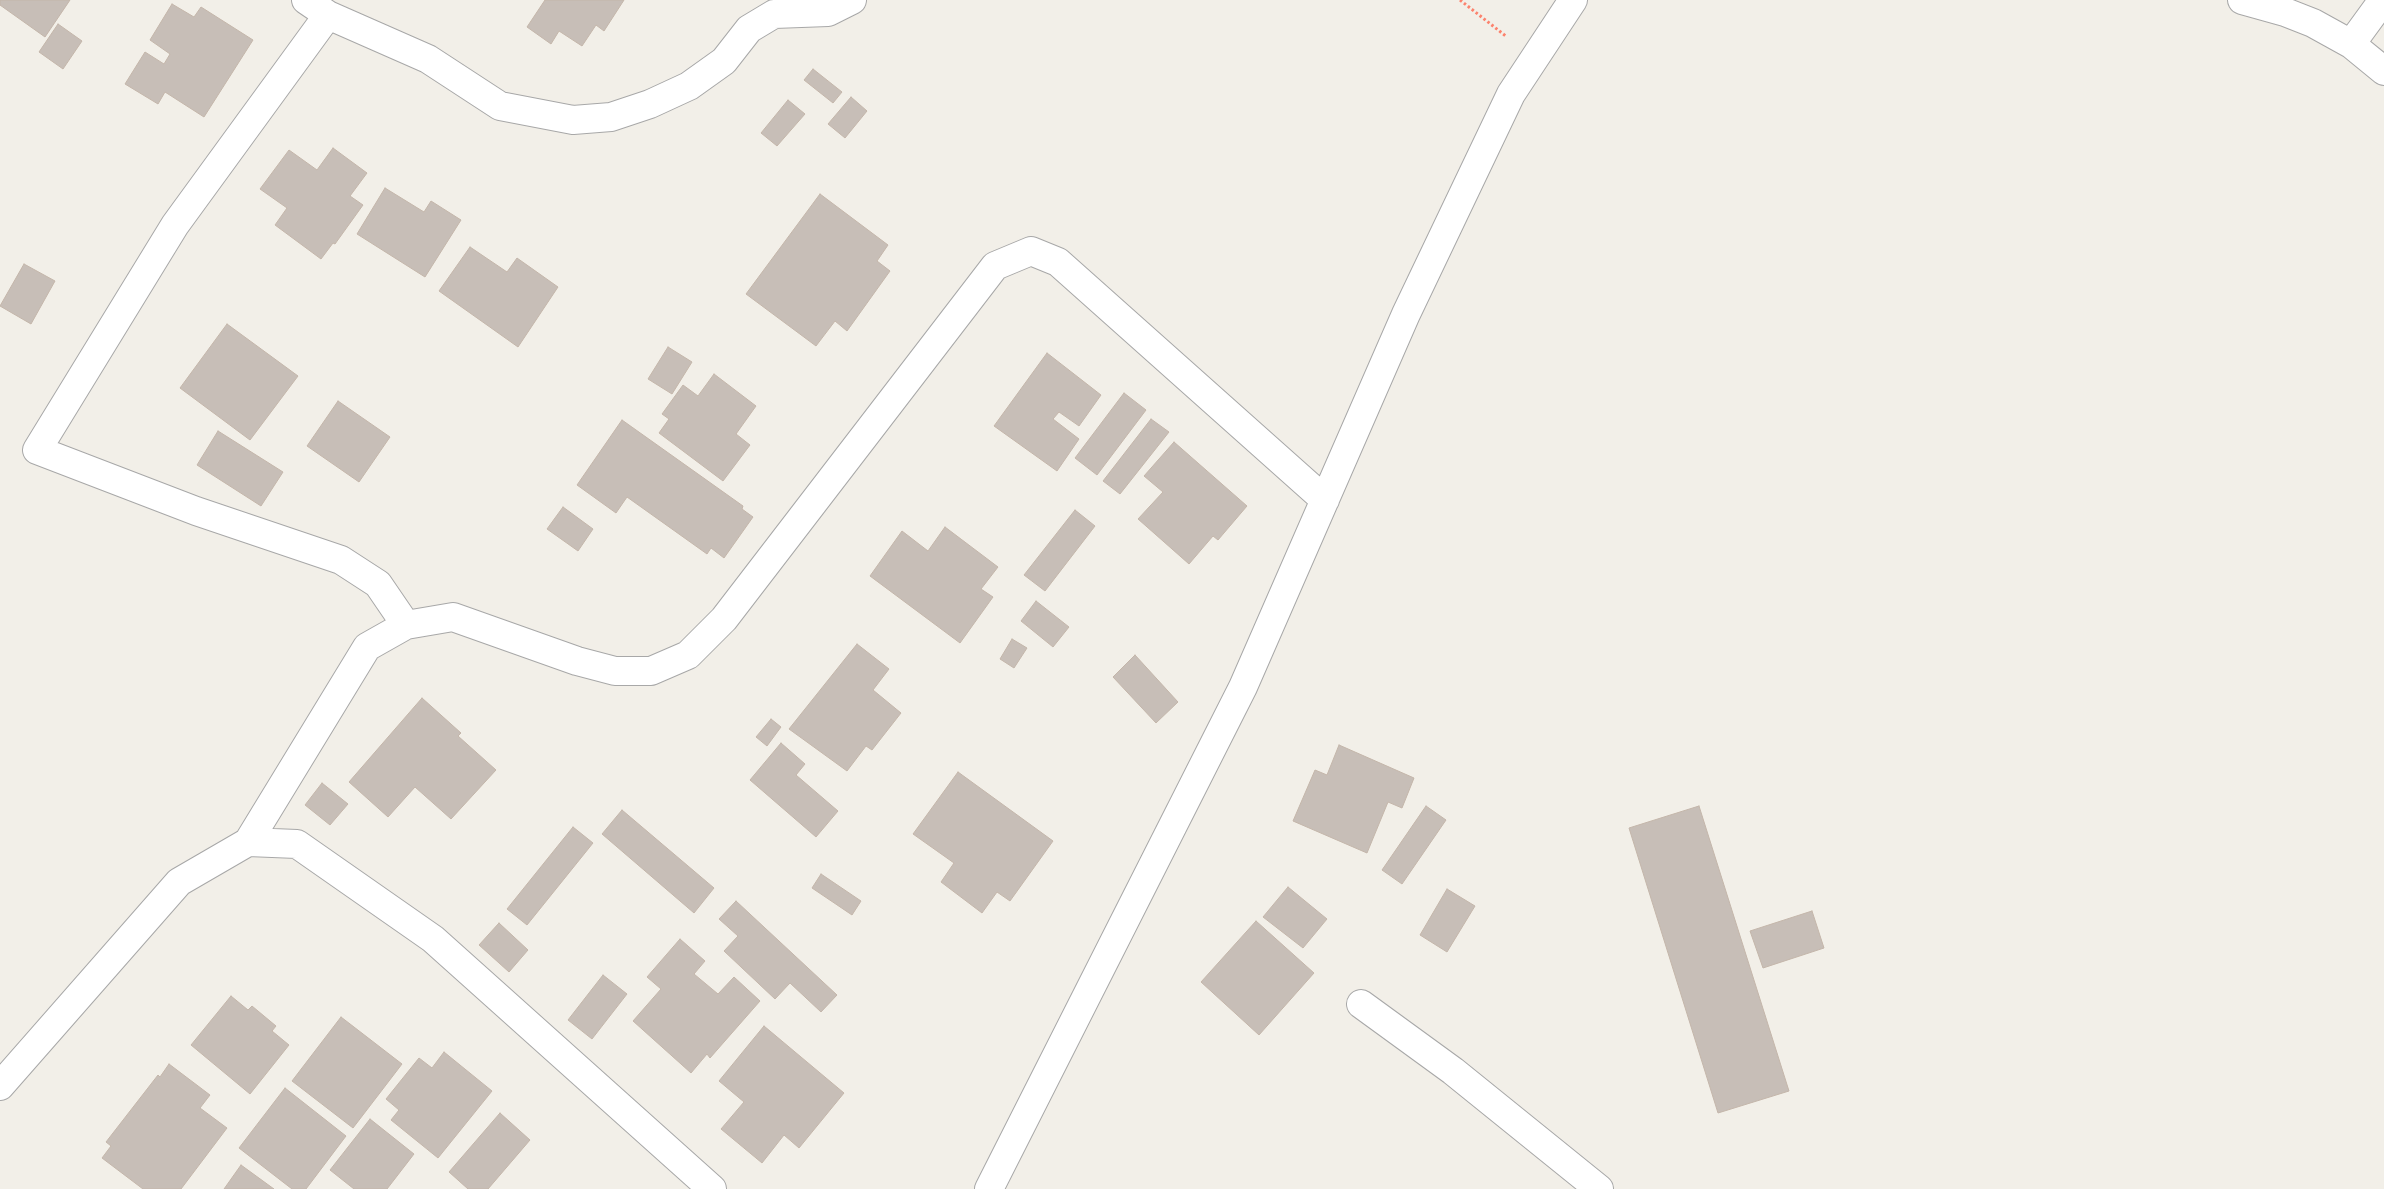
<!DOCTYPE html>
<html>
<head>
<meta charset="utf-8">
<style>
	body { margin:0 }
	canvas { display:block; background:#f2efe8 }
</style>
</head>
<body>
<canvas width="2384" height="1189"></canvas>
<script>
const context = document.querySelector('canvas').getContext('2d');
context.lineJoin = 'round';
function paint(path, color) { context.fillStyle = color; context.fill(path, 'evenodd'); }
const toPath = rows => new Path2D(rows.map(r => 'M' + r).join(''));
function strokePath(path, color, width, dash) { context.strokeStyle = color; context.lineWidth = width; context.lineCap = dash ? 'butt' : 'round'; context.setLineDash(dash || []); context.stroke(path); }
const building = toPath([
	[0,0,70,0,45,37,0,5,0,0],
	[545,0,624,0,604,31,596,25,582,46,559,31,551,44,527,27,545,0],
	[172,4,194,17,201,7,253,40,204,117,165,92,158,104,125,84,145,52,164,64,170,54,150,40,172,4],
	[58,24,82,41,63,69,39,52,58,24],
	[813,69,842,92,833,103,804,80,813,69],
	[851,97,867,111,845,138,828,124,851,97],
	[788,100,805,114,777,146,761,133,788,100],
	[333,148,367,173,350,196,363,205,335,244,333,243,321,259,275,225,287,208,260,189,289,150,317,170,333,148],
	[385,188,424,212,431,201,461,220,425,277,357,234,385,188],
	[820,194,888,245,877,261,890,271,847,331,835,321,816,346,746,294,820,194],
	[470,247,507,272,517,258,558,287,518,347,439,291,470,247],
	[24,264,55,281,31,324,0,306,24,264],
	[227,324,298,376,250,440,180,388,227,324],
	[668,347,692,362,672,394,648,379,668,347],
	[1047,353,1101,395,1079,426,1059,412,1053,419,1079,439,1057,471,994,426,1047,353],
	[714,374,756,406,736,434,750,445,723,481,659,433,669,419,662,414,683,385,698,396,714,374],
	[1124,393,1146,410,1097,475,1075,458,1124,393],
	[338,401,390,437,359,482,307,446,338,401],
	[1151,419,1169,432,1120,494,1103,481,1151,419],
	[622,420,743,506,742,509,753,517,724,558,711,548,707,554,627,497,616,513,577,485,622,420],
	[218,431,283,472,261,506,197,465,218,431],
	[1174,442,1247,506,1218,540,1213,536,1189,564,1138,519,1163,492,1144,476,1174,442],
	[563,507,593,529,578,551,547,529,563,507],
	[1075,510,1095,526,1045,591,1024,575,1075,510],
	[945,527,998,567,981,589,993,597,960,643,870,576,902,531,928,551,945,527],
	[1036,601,1069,627,1053,647,1021,621,1036,601],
	[1012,639,1027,648,1014,668,1000,659,1012,639],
	[857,644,889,669,873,690,901,713,872,750,866,746,847,771,789,729,857,644],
	[1135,655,1178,702,1156,723,1113,677,1135,655],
	[422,698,461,733,458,736,496,770,451,819,415,787,388,817,349,782,422,698],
	[771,719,781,727,767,746,756,737,771,719],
	[781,743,805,764,796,775,838,811,816,837,750,780,781,743],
	[1339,745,1414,778,1402,808,1388,802,1367,853,1293,821,1315,770,1327,775,1339,745],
	[958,772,1053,841,1010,901,997,892,982,913,941,882,954,863,913,834,958,772],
	[322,783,348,804,330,825,305,805,322,783],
	[1426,806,1446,820,1402,884,1382,870,1426,806],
	[1699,806,1789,1091,1718,1113,1629,828,1699,806],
	[622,810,714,888,694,913,602,834,622,810],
	[573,827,593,843,527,925,507,909,573,827],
	[821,874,861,901,852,915,812,888,821,874],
	[1288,887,1327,919,1303,948,1263,917,1288,887],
	[1447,889,1475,906,1447,952,1420,935,1447,889],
	[736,901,837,995,821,1012,790,983,775,999,724,951,738,936,719,919,736,901],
	[1812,911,1824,948,1763,968,1750,931,1812,911],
	[1256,921,1314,973,1259,1035,1201,982,1256,921],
	[499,923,528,950,509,972,479,945,499,923],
	[680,939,705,961,694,974,718,994,734,977,760,1001,710,1058,707,1054,691,1073,633,1021,661,989,647,977,680,939],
	[603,975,627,994,592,1039,568,1020,603,975],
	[231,996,248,1010,252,1006,276,1026,272,1031,289,1045,250,1094,191,1045,231,996],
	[341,1017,402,1064,353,1128,292,1081,341,1017],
	[764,1026,844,1093,799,1148,784,1135,762,1163,721,1129,744,1102,719,1081,764,1026],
	[444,1052,492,1091,438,1158,391,1120,399,1110,386,1099,419,1058,432,1068,444,1052],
	[169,1064,210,1095,200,1108,227,1128,181,1189,143,1189,102,1158,111,1146,106,1142,158,1075,160,1077,169,1064],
	[285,1088,346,1136,306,1189,292,1189,239,1148,285,1088],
	[500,1113,530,1140,488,1189,468,1189,449,1172,500,1113],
	[370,1119,414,1154,387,1189,354,1189,330,1170,370,1119],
	[241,1165,274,1189,224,1189,241,1165]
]);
const path = toPath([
	[1460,0,1507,37]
]);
const street = toPath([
	[306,0,328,15,428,59,500,106,573,120,611,117,650,104,689,86,724,61,749,29,774,14,828,12,852,0],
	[2242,0,2285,12,2313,23,2351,44,2384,71],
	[328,15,175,225,37,450,196,511,341,560,378,584,406,625],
	[2351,44,2383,0],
	[248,842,367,647,406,625,453,617,577,661,615,671,651,671,688,655,724,619,995,266,1031,251,1058,262,1325,500],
	[1361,1004,1453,1071,1599,1189],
	[0,1086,179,882,248,842,297,844,433,939,712,1189],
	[989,1189,1243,687,1406,314,1511,94,1573,0]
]);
paint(building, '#c7beb7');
strokePath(building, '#c4b6aa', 1);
strokePath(street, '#a8a8a8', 30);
strokePath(path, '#fc836e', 3, [2.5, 2.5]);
strokePath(street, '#fff', 28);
</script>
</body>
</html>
